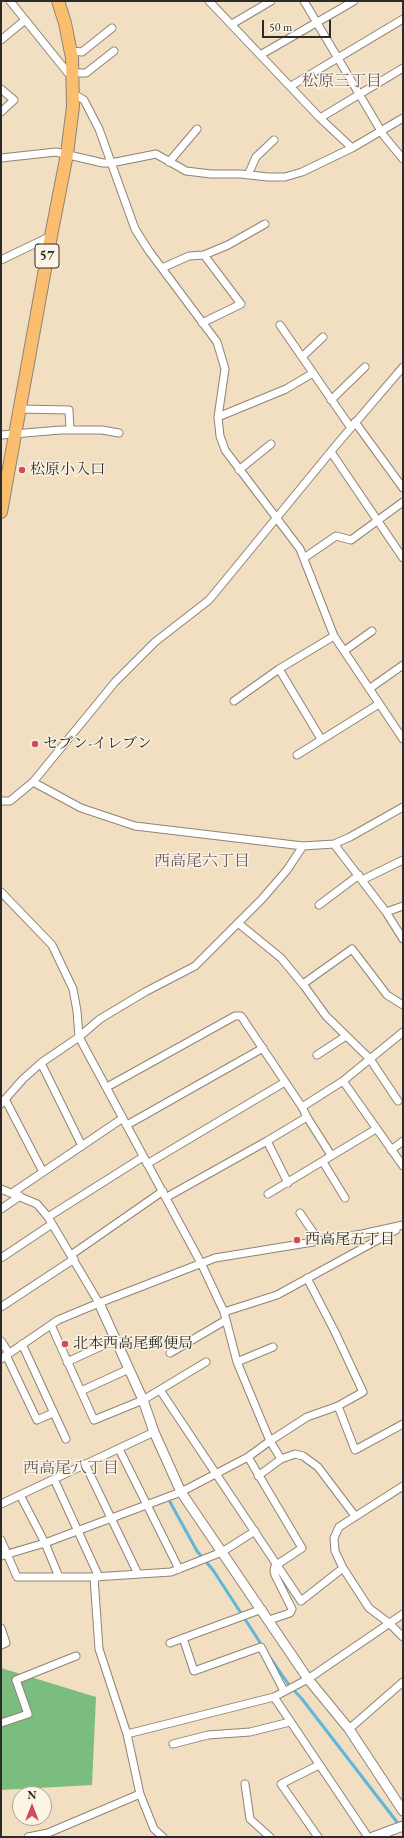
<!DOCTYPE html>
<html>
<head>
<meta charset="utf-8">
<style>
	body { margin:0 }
	#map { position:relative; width:404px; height:1838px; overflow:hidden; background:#f2dec0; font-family:"EB Garamond",serif }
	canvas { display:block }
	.frame { position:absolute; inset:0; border:2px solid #2b2b2b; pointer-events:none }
	.north { position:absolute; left:12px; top:1786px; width:40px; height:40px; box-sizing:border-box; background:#fcf5e5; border:1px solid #a8a49b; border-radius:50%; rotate:0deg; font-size:11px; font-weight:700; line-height:16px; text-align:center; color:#2b2b2b }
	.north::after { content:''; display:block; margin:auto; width:14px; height:18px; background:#d1495b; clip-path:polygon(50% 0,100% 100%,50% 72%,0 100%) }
	.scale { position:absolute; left:262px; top:20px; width:69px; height:18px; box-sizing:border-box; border:2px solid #2b2b2b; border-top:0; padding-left:5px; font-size:12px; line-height:14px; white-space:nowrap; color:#2b2b2b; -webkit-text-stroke:3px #fcf5e5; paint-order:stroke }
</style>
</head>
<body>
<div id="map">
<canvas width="404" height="1838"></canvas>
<div class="frame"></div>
<div class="north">N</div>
<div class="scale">50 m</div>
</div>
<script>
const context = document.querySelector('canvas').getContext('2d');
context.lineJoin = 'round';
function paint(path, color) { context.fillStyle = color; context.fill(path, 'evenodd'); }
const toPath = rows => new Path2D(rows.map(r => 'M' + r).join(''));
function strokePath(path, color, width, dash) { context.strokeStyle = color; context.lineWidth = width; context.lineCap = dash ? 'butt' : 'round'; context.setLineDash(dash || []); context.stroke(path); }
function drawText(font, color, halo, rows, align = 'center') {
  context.font = font + ' "EB Garamond","Noto Serif JP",serif'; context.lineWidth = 3; context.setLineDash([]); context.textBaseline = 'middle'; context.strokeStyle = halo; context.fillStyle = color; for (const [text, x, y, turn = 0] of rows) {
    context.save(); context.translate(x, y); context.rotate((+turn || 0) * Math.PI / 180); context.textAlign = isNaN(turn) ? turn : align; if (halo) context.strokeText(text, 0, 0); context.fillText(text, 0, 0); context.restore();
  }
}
const forest = toPath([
	[1,1668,96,1697,92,1785,1,1790]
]);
const stream = toPath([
	[170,1502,197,1551,213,1570,263,1647],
	[269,1656,289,1685,302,1699,400,1826]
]);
const minor = toPath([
	[10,1,68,73,86,73,114,51],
	[209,1,320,118,352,148],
	[304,1,384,136,403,159],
	[232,24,271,1],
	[1,40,25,20],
	[71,51,82,52,112,28],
	[262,54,354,1],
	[291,86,403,19],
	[1,89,14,100,1,112],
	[74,94,84,100,99,129,135,229,149,251,217,342,225,369,218,417,220,436,225,450,300,549,334,636,403,739],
	[320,118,403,68],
	[1,158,56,152,103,163,111,163,156,154,186,171,211,174,241,174,268,177,285,177,302,172,352,148,403,118],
	[169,162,197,129],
	[248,175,256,157,274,140],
	[204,255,228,245,265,224],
	[1,260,51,236],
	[162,268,189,256,204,255,241,304,202,323],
	[280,325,351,428],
	[302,357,323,337],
	[331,400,365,367],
	[19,409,69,410,70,430],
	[218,417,286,389,313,373],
	[355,422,403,488],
	[1,435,61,430,102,430,119,433],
	[331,452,403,558],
	[239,470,271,444],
	[304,558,336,536,351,540,403,502],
	[344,651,372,631],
	[279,669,321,739],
	[369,689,403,665],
	[234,701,279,669,334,636],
	[297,755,379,704],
	[33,782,81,808,135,826,303,846,334,844,350,837,403,807],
	[1,801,10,801,33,782,115,682,155,642,209,600,338,443,403,367],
	[334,844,386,912,403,939],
	[362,880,403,860],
	[1,892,52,945,73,989,77,1011,79,1037,202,1265,224,1312,237,1362,270,1441,281,1459],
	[319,905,359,875],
	[386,912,403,906],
	[238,923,281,958,305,987,326,1016,370,1059,398,1101],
	[303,984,352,949,387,995,403,1005],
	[317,1055,346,1036],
	[41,1063,82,1146],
	[343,1081,403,1032],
	[107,1087,235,1016,241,1016,302,1107,307,1117,267,1141,167,1197],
	[5,1099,43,1172],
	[1,1104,23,1079,41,1063,79,1037,100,1019,145,992,195,966,262,899,287,870,303,846],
	[302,1107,343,1081,403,1166],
	[307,1117,331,1155],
	[127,1125,263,1048],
	[267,1141,288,1183],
	[391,1150,403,1141],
	[323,1162,345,1198],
	[147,1164,285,1082],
	[1,1189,37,1204,48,1217,99,1303],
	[12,1193,123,1118],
	[268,1194,376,1129],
	[1,1209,20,1196],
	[300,1213,319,1241],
	[48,1217,143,1157],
	[71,1255,163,1191],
	[1,1258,52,1224],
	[1,1307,74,1259],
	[224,1312,277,1295,396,1230],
	[51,1325,94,1420,143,1400,206,1362],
	[1,1341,9,1353],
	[22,1344,66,1439],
	[170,1353,226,1320],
	[6,1355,37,1420,53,1413],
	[1,1359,58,1320,99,1303,215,1258,362,1234,403,1225],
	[67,1362,117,1339],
	[237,1362,273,1347],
	[160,1390,301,1601,343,1568],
	[81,1391,129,1369],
	[338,1406,355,1450,403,1424],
	[119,1449,179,1569],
	[248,1457,270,1441,307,1417,338,1406,363,1392,335,1332,307,1278],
	[85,1464,138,1574],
	[258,1476,281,1459,295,1454,303,1456,318,1467,355,1516],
	[54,1479,99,1577],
	[403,1486,339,1527,334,1538,335,1551,343,1568,369,1608,389,1623,403,1637],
	[20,1495,45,1543,59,1577],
	[1,1504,154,1432],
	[1,1540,17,1577,94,1577,171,1572,222,1552,255,1531],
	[1,1556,45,1543,181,1492,248,1457,302,1548,275,1566,274,1570,275,1575,292,1609,290,1613,269,1620],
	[94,1577,99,1649,127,1734,140,1794,154,1829,163,1837],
	[1,1628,6,1643,1,1645],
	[183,1638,194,1671,261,1647,284,1691],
	[170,1643,262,1609],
	[274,1697,368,1837],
	[1,1723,28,1714,16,1680,76,1656],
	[349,1729,403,1682],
	[127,1734,274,1697,308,1679,403,1614],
	[173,1744,208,1735,250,1732,290,1722],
	[245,1784,250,1819,270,1837],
	[28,1837,48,1833,140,1794],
	[318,1837,281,1784,319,1765]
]);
const tertiary = toPath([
	[99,1303,143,1400,154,1432,181,1492,308,1679,349,1729,403,1811],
	[373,1837,403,1826]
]);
const primary = toPath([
	[1,512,51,236,67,154,73,106,72,58,65,23,58,1]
]);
const markers = [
	[22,470,4,"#d1495b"],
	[35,744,4,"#d1495b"],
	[297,1240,4,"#d1495b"],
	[65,1344,4,"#d1495b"]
];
const shields = [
	[47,256,24]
];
const shieldNames = [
	["57",47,256]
];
const poiNames = [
	["松原小入口",30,470],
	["セブン-イレブン",43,744],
	["西高尾五丁目",305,1240],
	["北本西高尾郵便局",73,1344]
];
const neighbourhoodNames = [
	["松原三丁目",342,82],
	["西高尾六丁目",202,862],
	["西高尾八丁目",71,1469]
];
paint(forest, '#7abd7f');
strokePath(stream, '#5fb6dc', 3);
strokePath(minor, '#8e8476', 9);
strokePath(tertiary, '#8e8476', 11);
strokePath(primary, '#8e8476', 14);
strokePath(minor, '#fff', 7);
strokePath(tertiary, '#fff', 9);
strokePath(primary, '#fbbe6e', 12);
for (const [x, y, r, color] of markers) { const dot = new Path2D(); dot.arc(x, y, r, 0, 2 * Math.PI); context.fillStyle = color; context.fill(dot); strokePath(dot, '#fcf5e5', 1.5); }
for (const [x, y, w] of shields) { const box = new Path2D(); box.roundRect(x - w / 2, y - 12, w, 24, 3); context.fillStyle = '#fcf5e5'; context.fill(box); strokePath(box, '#2b2b2b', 1); }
drawText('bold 14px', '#2b2b2b', null, shieldNames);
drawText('15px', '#2b2b2b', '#fcf5e5', poiNames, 'left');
drawText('16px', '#6b5963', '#fcf5e5', neighbourhoodNames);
</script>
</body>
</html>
